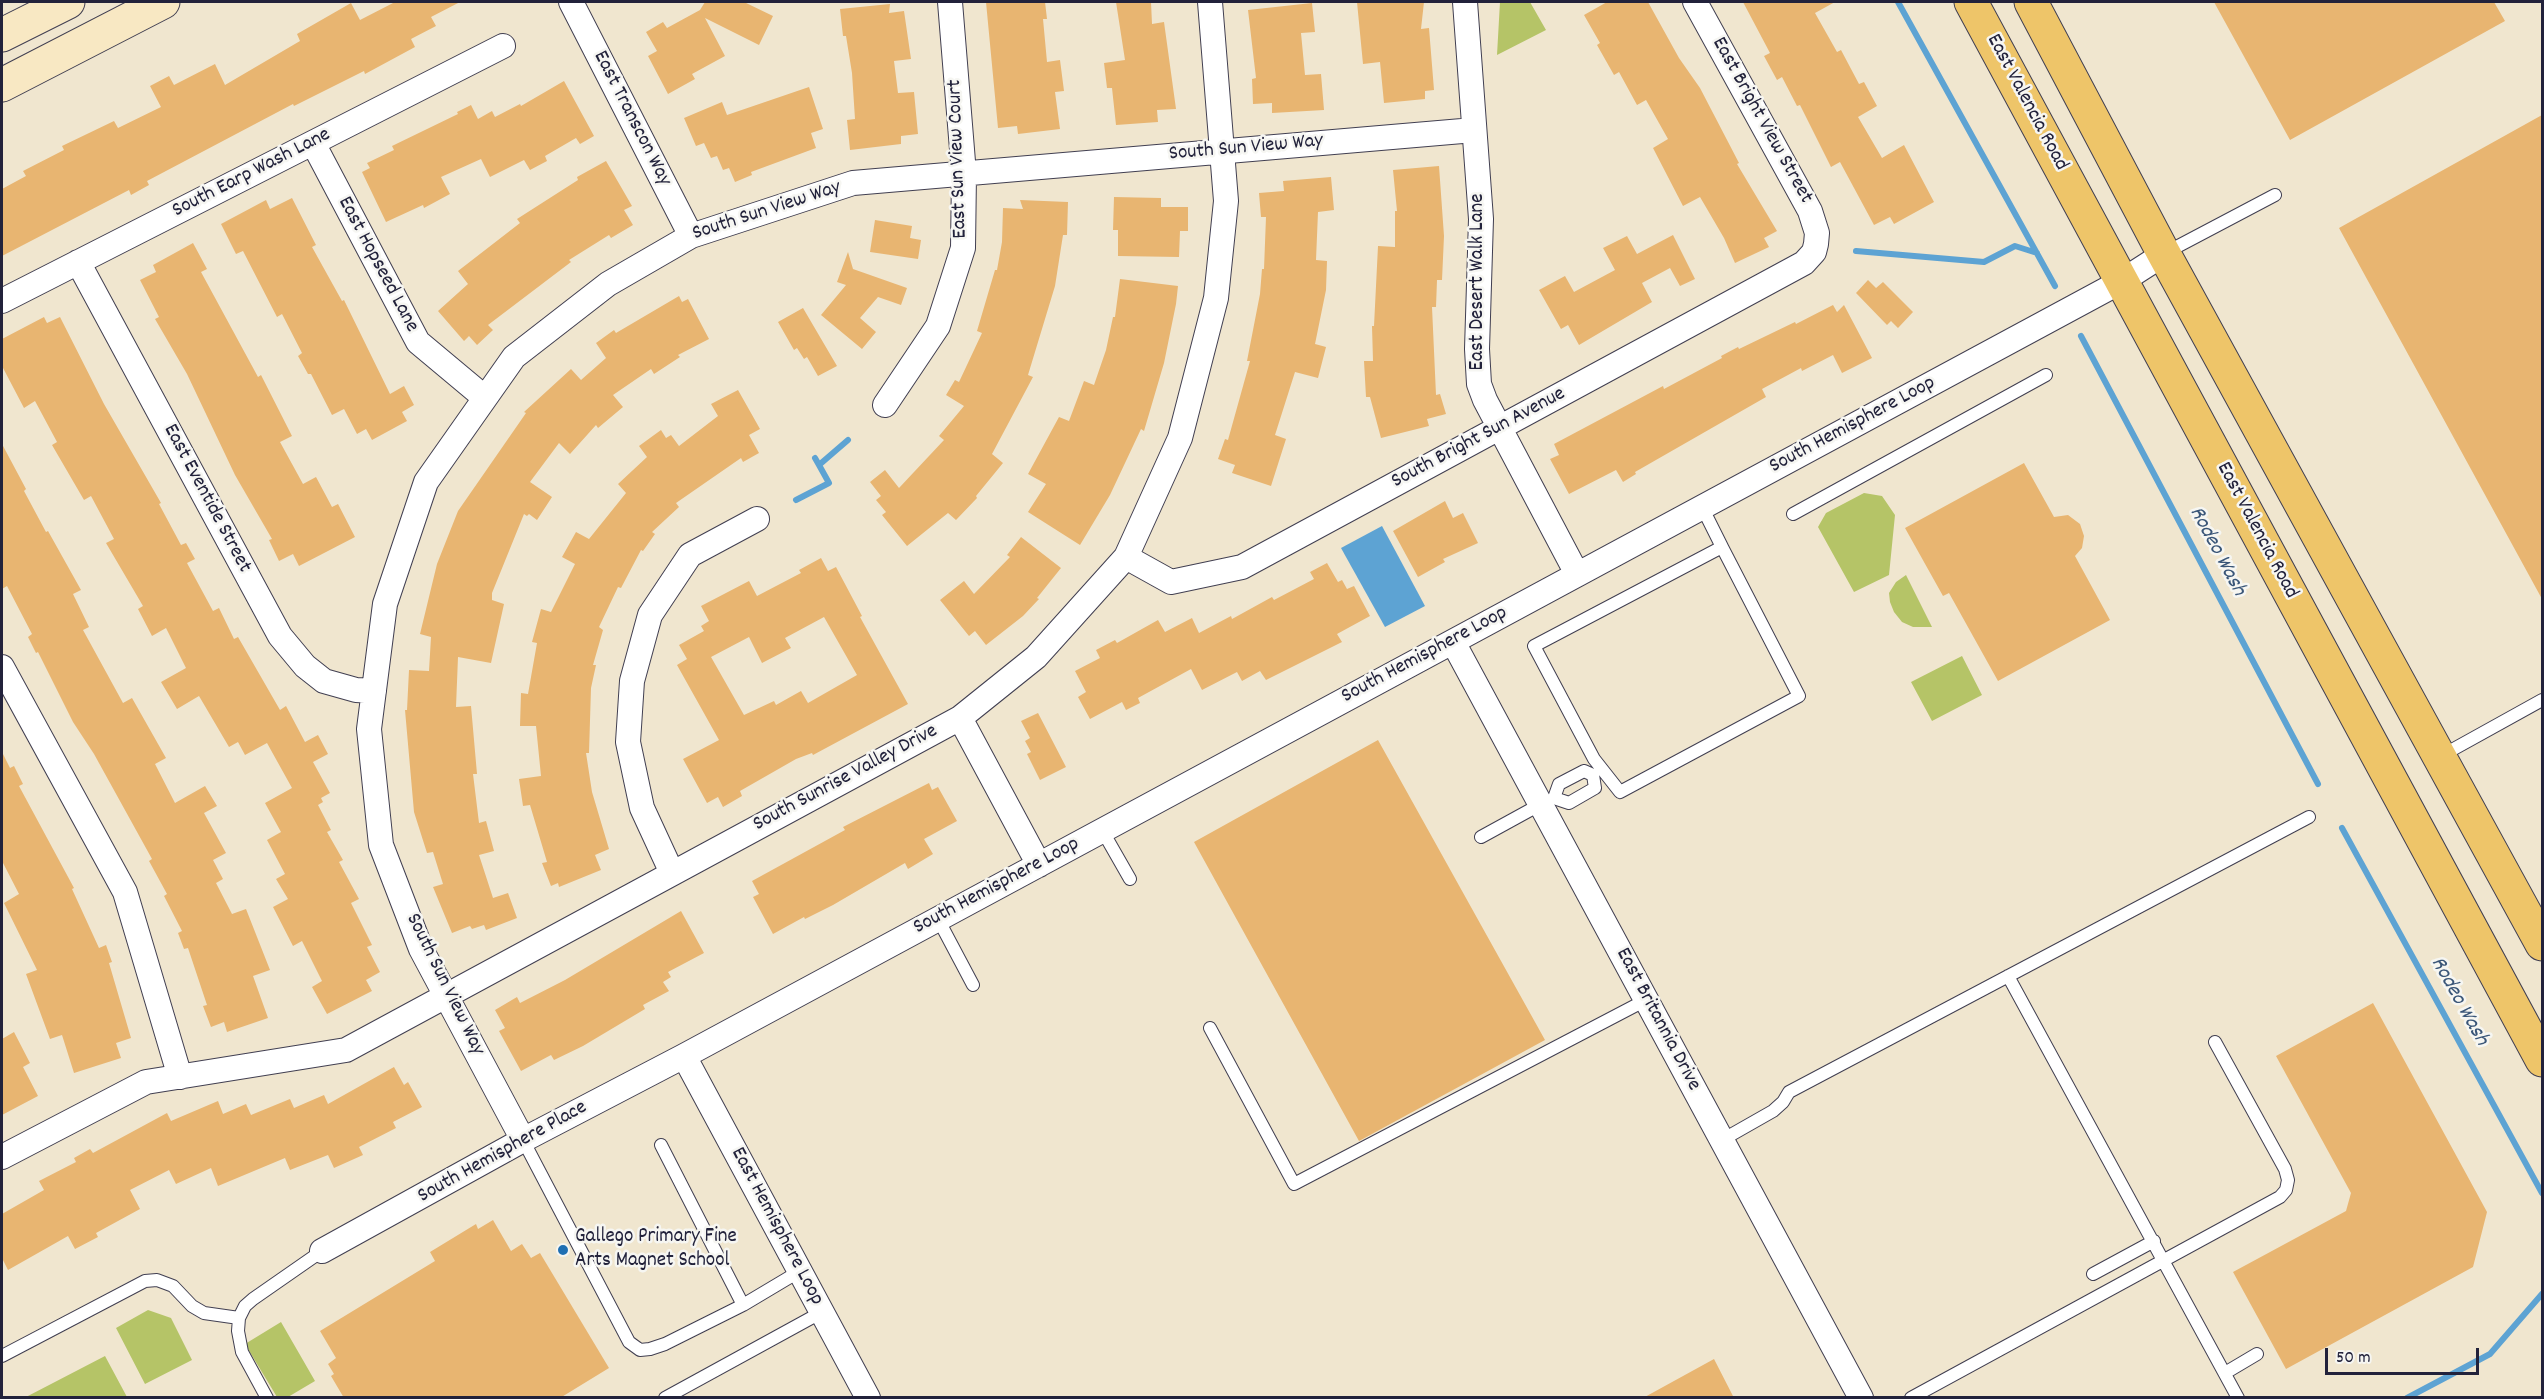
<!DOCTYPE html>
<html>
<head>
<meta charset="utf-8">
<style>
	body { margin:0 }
	#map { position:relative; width:2544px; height:1399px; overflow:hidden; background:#f0e6cf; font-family:Dekko,sans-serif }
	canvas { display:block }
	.frame { position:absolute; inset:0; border:3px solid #22223b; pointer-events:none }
	.scale { position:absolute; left:2325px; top:1348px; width:154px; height:27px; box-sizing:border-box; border:3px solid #22223b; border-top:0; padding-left:8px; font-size:18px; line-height:21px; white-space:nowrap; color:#22223b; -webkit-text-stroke:4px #f6f6f2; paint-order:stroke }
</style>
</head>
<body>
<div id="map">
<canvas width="2544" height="1399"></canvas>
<div class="frame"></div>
<div class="scale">50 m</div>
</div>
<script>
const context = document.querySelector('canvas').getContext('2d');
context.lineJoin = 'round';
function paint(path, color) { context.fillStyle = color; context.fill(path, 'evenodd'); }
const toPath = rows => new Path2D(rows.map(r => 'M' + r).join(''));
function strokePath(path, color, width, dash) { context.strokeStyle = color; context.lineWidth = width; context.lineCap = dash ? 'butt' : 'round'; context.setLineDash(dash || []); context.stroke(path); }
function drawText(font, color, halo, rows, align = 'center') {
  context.font = font + ' Dekko,sans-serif'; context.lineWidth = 5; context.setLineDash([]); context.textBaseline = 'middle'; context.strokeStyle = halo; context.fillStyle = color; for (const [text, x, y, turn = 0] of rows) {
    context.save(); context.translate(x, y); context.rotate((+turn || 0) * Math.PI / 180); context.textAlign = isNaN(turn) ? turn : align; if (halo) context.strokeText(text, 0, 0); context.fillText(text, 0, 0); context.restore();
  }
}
const green = toPath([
	[1500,2,1530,2,1546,30,1497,55],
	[1864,493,1882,496,1895,515,1889,575,1854,592,1818,527,1826,513],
	[1906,575,1932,627,1913,627,1902,622,1894,612,1890,602,1889,593,1896,582],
	[1962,656,1982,695,1932,721,1911,682],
	[148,1310,171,1318,192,1360,145,1384,116,1328],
	[281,1322,315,1381,288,1397,277,1397,245,1344],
	[105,1356,127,1397,26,1397]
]);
const water = toPath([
	[1382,526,1425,606,1385,627,1341,548]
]);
const stream = toPath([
	[1898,2,2055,286],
	[1856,251,1984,262,2015,246,2037,253],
	[2081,336,2318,784],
	[815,458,819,465,848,440],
	[796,500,829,483,819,465],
	[2342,828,2542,1193],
	[2407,1398,2490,1354,2542,1294]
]);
const building = toPath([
	[395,2,460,2,431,17,436,26,411,39,415,47,365,74,364,71,294,106,293,104,147,181,149,185,131,195,129,190,2,256,2,189,26,176,23,171,64,150,62,146,114,121,118,128,161,107,150,86,169,76,174,85,215,64,225,85,300,41,297,34,351,3,360,20],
	[705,2,744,2,773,16,759,45,705,18,725,56,692,74,695,79,668,94,648,56,657,51,646,32,663,22,667,28,700,10],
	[986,2,1045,2,1047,19,1043,19,1047,62,1060,60,1064,91,1055,92,1060,129,1018,134,1017,126,998,128],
	[1116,2,1151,2,1152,24,1164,22,1176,109,1157,110,1158,122,1116,125,1112,88,1107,88,1104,63,1125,60],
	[1357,2,1424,2,1421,29,1429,28,1434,90,1425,91,1425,99,1384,103,1380,62,1363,64],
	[1607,2,1648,2,1679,58,1700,88,1739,163,1737,164,1777,231,1764,238,1769,247,1735,263,1724,238,1700,197,1683,206,1653,148,1668,139,1646,100,1637,105,1619,72,1614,75,1597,45,1600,43,1584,15],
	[1743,2,1835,2,1815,13,1837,52,1841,50,1859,84,1864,82,1877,106,1858,117,1882,158,1904,145,1934,202,1894,224,1890,217,1874,225,1840,162,1831,167,1800,105,1797,106,1782,77,1777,80,1764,56,1770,53],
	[2214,2,2494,2,2505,21,2290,140],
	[1312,3,1315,32,1301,33,1305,75,1321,74,1324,110,1272,113,1272,103,1253,104,1252,79,1256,78,1248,10],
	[890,4,889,13,904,11,911,59,894,61,898,93,914,92,918,134,901,136,901,144,850,150,847,120,855,119,852,73,846,36,843,36,840,9],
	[564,81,594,136,580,144,576,138,545,156,547,161,530,170,524,160,490,177,481,159,441,177,450,194,424,208,423,205,386,222,362,172,370,168,367,163,394,150,392,146,458,114,457,112,471,105,478,119,492,111,495,117,520,104,521,106],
	[809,87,823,129,811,133,816,148,751,172,752,175,735,182,729,168,723,170,717,156,711,158,704,143,696,146,684,118,722,102,727,115],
	[2542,115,2542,599,2339,228],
	[606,161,632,206,624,210,633,225,611,238,609,235,569,260,571,262,488,325,493,330,477,345,469,336,464,341,438,311,468,284,458,271,520,223,517,219,578,180,577,177],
	[1439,166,1444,236,1442,280,1437,280,1436,307,1432,307,1436,395,1440,394,1446,414,1427,419,1429,426,1381,438,1370,397,1366,397,1364,361,1373,361,1372,326,1374,326,1378,246,1395,247,1395,211,1397,211,1393,170],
	[1331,177,1334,210,1318,212,1316,260,1327,261,1326,290,1315,344,1326,347,1318,378,1295,372,1275,435,1286,439,1271,486,1232,473,1235,465,1218,459,1225,439,1228,440,1250,361,1247,361,1260,294,1262,269,1264,269,1266,217,1261,217,1259,193,1284,191,1283,181],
	[1114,197,1161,198,1161,207,1188,207,1188,231,1180,231,1179,257,1118,256,1118,230,1113,230],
	[292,198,316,245,312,247,342,301,344,300,390,394,404,386,414,405,402,412,407,421,372,440,366,429,357,434,344,409,332,415,311,374,308,374,298,356,302,353,282,314,277,317,243,251,236,254,221,224,266,200,270,209],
	[1020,200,1068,202,1067,235,1063,235,1055,286,1028,375,1033,377,992,454,1003,463,976,496,977,498,956,520,948,513,907,546,882,515,886,512,876,500,881,496,870,482,885,470,899,488,944,440,939,436,964,406,946,395,955,380,959,382,982,333,977,331,995,270,997,270,1002,242,1003,208,1023,209],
	[875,220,912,226,910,238,921,240,918,259,870,252],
	[1673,235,1695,279,1680,286,1670,268,1642,283,1652,302,1579,345,1568,325,1561,329,1539,290,1565,276,1574,292,1615,270,1603,248,1627,236,1637,254],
	[193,243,207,269,201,272,258,377,261,375,292,436,280,442,303,484,316,477,332,507,338,504,355,537,299,566,293,554,279,561,269,540,272,539,235,475,187,374,155,319,159,317,140,280,156,272,153,265],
	[848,252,853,269,907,288,901,305,878,297,860,318,876,332,862,349,821,315,846,285,837,282],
	[1120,279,1178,286,1176,304,1164,363,1144,431,1141,429,1110,495,1080,545,1028,512,1046,484,1028,474,1059,417,1069,421,1084,381,1094,385,1106,350,1113,317,1115,317],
	[1868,280,1876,288,1883,282,1913,312,1898,328,1891,321,1887,325,1856,293],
	[679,296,682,302,688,299,709,339,678,355,680,357,654,374,651,369,613,395,623,407,598,428,596,425,570,454,559,443,530,482,552,497,537,520,529,514,527,516,524,514,492,593,492,600,504,604,491,663,458,657,456,707,471,706,477,774,473,774,479,823,486,821,494,851,479,855,493,898,508,893,517,918,486,930,484,925,472,929,470,926,452,933,433,887,443,884,433,852,427,853,414,812,405,710,407,710,409,670,429,671,431,637,420,634,437,564,458,511,526,413,524,412,571,369,581,380,606,358,596,343,614,330,616,333],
	[1833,305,1837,312,1844,305,1872,358,1842,373,1833,355,1802,371,1801,368,1762,389,1766,397,1635,472,1636,474,1623,482,1616,470,1569,494,1550,459,1559,455,1554,444,1663,386,1664,389,1722,358,1721,356,1738,347,1739,349,1795,322,1796,324],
	[803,308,837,366,818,376,807,357,804,359,797,348,794,350,778,322],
	[44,317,47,323,60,317,104,404,161,503,159,504,181,545,186,543,195,559,187,563,213,611,219,608,234,639,238,637,280,710,286,706,305,742,318,735,328,754,313,762,330,793,321,798,323,802,318,805,331,830,327,832,343,860,339,862,359,899,351,903,372,945,367,947,380,972,366,980,372,991,327,1014,312,987,322,981,302,941,293,946,273,907,288,899,276,879,285,874,267,840,281,832,265,803,292,788,267,743,245,755,238,742,229,747,199,696,177,709,161,682,186,668,166,628,152,636,138,609,143,606,106,543,114,539,91,496,84,500,52,445,57,442,35,401,24,408,2,366,2,339],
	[738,390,760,429,749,435,759,453,743,462,741,458,676,503,679,507,652,532,655,534,643,551,641,550,621,588,618,587,599,627,603,630,593,665,596,665,591,688,589,753,586,753,592,792,609,849,595,855,601,870,559,887,558,883,551,886,542,863,547,862,530,805,523,806,519,779,541,776,536,726,520,726,521,693,528,694,537,643,532,642,541,609,551,612,575,564,562,557,576,532,589,539,626,493,618,484,647,457,639,446,661,430,666,438,671,435,679,446,718,416,711,404],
	[2,444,26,489,24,491,46,532,48,531,81,590,73,594,89,627,83,630,123,703,132,698,166,758,155,764,175,803,205,786,217,806,204,813,226,853,213,860,223,879,216,883,232,914,246,909,270,970,253,976,268,1018,227,1032,224,1022,211,1027,203,1006,207,1005,188,948,184,949,178,933,182,931,164,896,167,894,149,861,152,859,94,754,73,722,38,652,36,653,28,637,32,634,7,586,2,589],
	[2024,463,2054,517,2068,515,2080,524,2084,536,2082,548,2075,556,2110,620,1998,681,1949,593,1943,596,1905,528],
	[1445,501,1453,518,1463,513,1478,543,1443,559,1445,562,1418,577,1393,531],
	[1021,537,1061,568,1037,598,1039,599,1023,616,986,645,975,631,969,636,940,600,964,581,974,594,1010,557,1007,555],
	[821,558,828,571,836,567,862,616,860,617,908,704,813,755,812,753,796,759,740,791,742,796,723,807,718,797,707,803,683,759,719,740,677,665,687,659,679,645,704,631,701,626,709,621,701,606,749,581,757,596,801,573,799,570],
	[824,617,857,675,808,703,801,691,776,705,774,701,744,715,711,657,749,637,762,663,791,648,785,638],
	[1327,563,1338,582,1342,580,1347,589,1354,586,1370,616,1337,634,1342,642,1266,680,1260,671,1242,681,1237,672,1202,690,1191,669,1138,698,1140,703,1126,710,1122,702,1090,719,1078,697,1086,692,1075,671,1100,658,1096,650,1115,640,1117,643,1158,620,1165,632,1192,618,1199,633,1231,616,1232,619,1272,597,1274,600,1314,579,1310,572],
	[1038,713,1066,767,1040,780,1027,754,1031,752,1025,741,1030,738,1021,721],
	[1378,740,1545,1040,1359,1141,1194,842],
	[2,752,10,768,14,766,23,784,19,786,74,888,72,889,99,948,106,945,112,962,109,963,131,1038,116,1043,121,1058,74,1073,62,1035,50,1039,26,974,37,970,4,903,19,894,2,861],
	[929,783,932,790,938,787,957,821,924,839,933,854,908,869,905,863,833,905,805,919,804,917,773,934,753,897,759,894,752,881,845,830,843,827],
	[681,911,704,953,668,972,671,977,663,982,669,991,643,1005,645,1009,583,1046,554,1060,551,1055,521,1071,499,1031,505,1028,495,1010,517,997,520,1003,565,980],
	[2373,1003,2487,1212,2473,1267,2286,1369,2233,1272,2346,1211,2351,1193,2276,1056],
	[14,1032,30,1063,23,1067,38,1096,2,1115,2,1039],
	[394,1067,404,1085,408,1082,422,1107,393,1122,396,1128,359,1147,363,1155,334,1168,328,1155,290,1170,285,1158,218,1186,211,1168,176,1184,169,1170,130,1190,140,1209,96,1233,98,1237,75,1249,68,1236,8,1270,2,1258,2,1214,44,1190,39,1181,76,1162,74,1158,90,1149,93,1153,167,1113,171,1121,218,1101,223,1114,246,1104,251,1115,290,1099,294,1108,324,1095,328,1104],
	[493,1220,511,1251,522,1244,531,1258,540,1253,609,1368,560,1398,344,1398,331,1376,334,1374,328,1364,336,1358,320,1331,435,1261,430,1252,476,1224,478,1229],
	[1714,1359,1734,1398,1643,1398]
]);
const lane = toPath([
	[2165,253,2275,195],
	[1702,507,1722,547,1534,646,1594,759,1620,792,1799,696,1722,547],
	[1793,514,2046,375],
	[2441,756,2542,700],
	[1584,771,1593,775,1595,788,1569,803,1554,798,1559,784,1584,771],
	[1102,830,1130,879],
	[1481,837,1543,803],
	[938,919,973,985],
	[2008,976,2238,1398],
	[1210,1028,1294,1184,1646,1000],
	[523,1140,629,1342,640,1350,650,1349,665,1344,743,1305,800,1271],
	[1722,1140,1773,1111,1783,1102,1789,1092,2309,817],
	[661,1145,743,1305],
	[2093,1274,2154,1241],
	[2,1356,145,1281,157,1280,173,1286,192,1306,204,1313,239,1318],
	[2225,1373,2257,1354],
	[267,1398,242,1352,238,1331,239,1318,245,1306,253,1299,322,1251],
	[665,1398,822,1312],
	[1911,1398,2280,1197,2286,1190,2288,1180,2285,1169,2215,1042]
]);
const street = toPath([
	[571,2,691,236],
	[1465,2,1481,219,1477,349,1479,384,1485,400,1577,574],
	[313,143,418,342,485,398],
	[78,262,280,636,305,666,324,681,356,690,374,691],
	[2,301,503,46],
	[885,405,938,326,963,248,964,174,950,2],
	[1126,557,1171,582,1242,567,1804,263,1814,252,1816,244,1817,233,1810,211,1695,2],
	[1453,642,1861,1398],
	[2,667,125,892,180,1077],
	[960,718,1039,865],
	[672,873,642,808,628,742,632,681,650,615,690,555,757,519],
	[684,1056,868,1398],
	[523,1140,421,949,381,845,369,729,385,604,426,482,514,357,608,284,691,236,853,183,1474,130],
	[2,1157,146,1082,346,1050,960,718,1036,657,1126,557,1180,438,1216,298,1226,201,1210,2],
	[322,1251,523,1140,684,1056,2122,281,2164,254]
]);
const secondary = toPath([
	[2,35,68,2],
	[2,85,163,2]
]);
const primary = toPath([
	[1971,2,2542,1060],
	[2031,2,2164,254,2542,944]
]);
const markers = [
	[563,1250,6,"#1f6fb2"]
];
const streetNames = [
	["East Valencia Road",2026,103,62],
	["East Transcon Way",631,119,63],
	["East Bright View Street",1761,121,61],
	["South Sun View Way",1246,149,-5],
	["East Sun View Court",959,159,-92],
	["South Earp Wash Lane",252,174,-27],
	["South Sun View Way",767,212,-18],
	["East Hopseed Lane",377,265,62],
	["East Desert Walk Lane",1479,282,-90],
	["South Hemisphere Loop",1853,426,-28],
	["South Bright Sun Avenue",1479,439,-28],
	["East Eventide Street",206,499,62],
	["East Valencia Road",2256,531,62],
	["South Hemisphere Loop",1425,656,-28],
	["South Sunrise Valley Drive",846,779,-28],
	["South Hemisphere Loop",997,887,-28],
	["South Sun View Way",444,985,64],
	["East Britannia Drive",1657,1020,62],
	["South Hemisphere Place",503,1153,-29],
	["East Hemisphere Loop",776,1227,62]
];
const poiNames = [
	["Gallego Primary Fine",575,1238],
	["Arts Magnet School",575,1262]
];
const waterNames = [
	["Rodeo Wash",2216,552,62],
	["Rodeo Wash",2458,1002,61]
];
paint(green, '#b5c467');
paint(water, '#5da3d3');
strokePath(stream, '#5da3d3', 6);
paint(building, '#e8b571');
strokePath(lane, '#413f51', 14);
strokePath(street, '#413f51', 26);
strokePath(secondary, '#413f51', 35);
strokePath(primary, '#413f51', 35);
strokePath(lane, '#fff', 12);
strokePath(street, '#fff', 24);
strokePath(secondary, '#f8e8c3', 33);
strokePath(primary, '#eec569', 33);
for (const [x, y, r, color] of markers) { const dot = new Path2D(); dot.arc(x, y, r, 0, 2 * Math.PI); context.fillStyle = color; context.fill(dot); strokePath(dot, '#f6f6f2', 2); }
drawText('21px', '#22223b', '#f6f6f2', streetNames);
drawText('21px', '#22223b', '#f6f6f2', poiNames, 'left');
drawText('italic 22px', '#3a5678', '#f6f6f2', waterNames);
</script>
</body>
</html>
